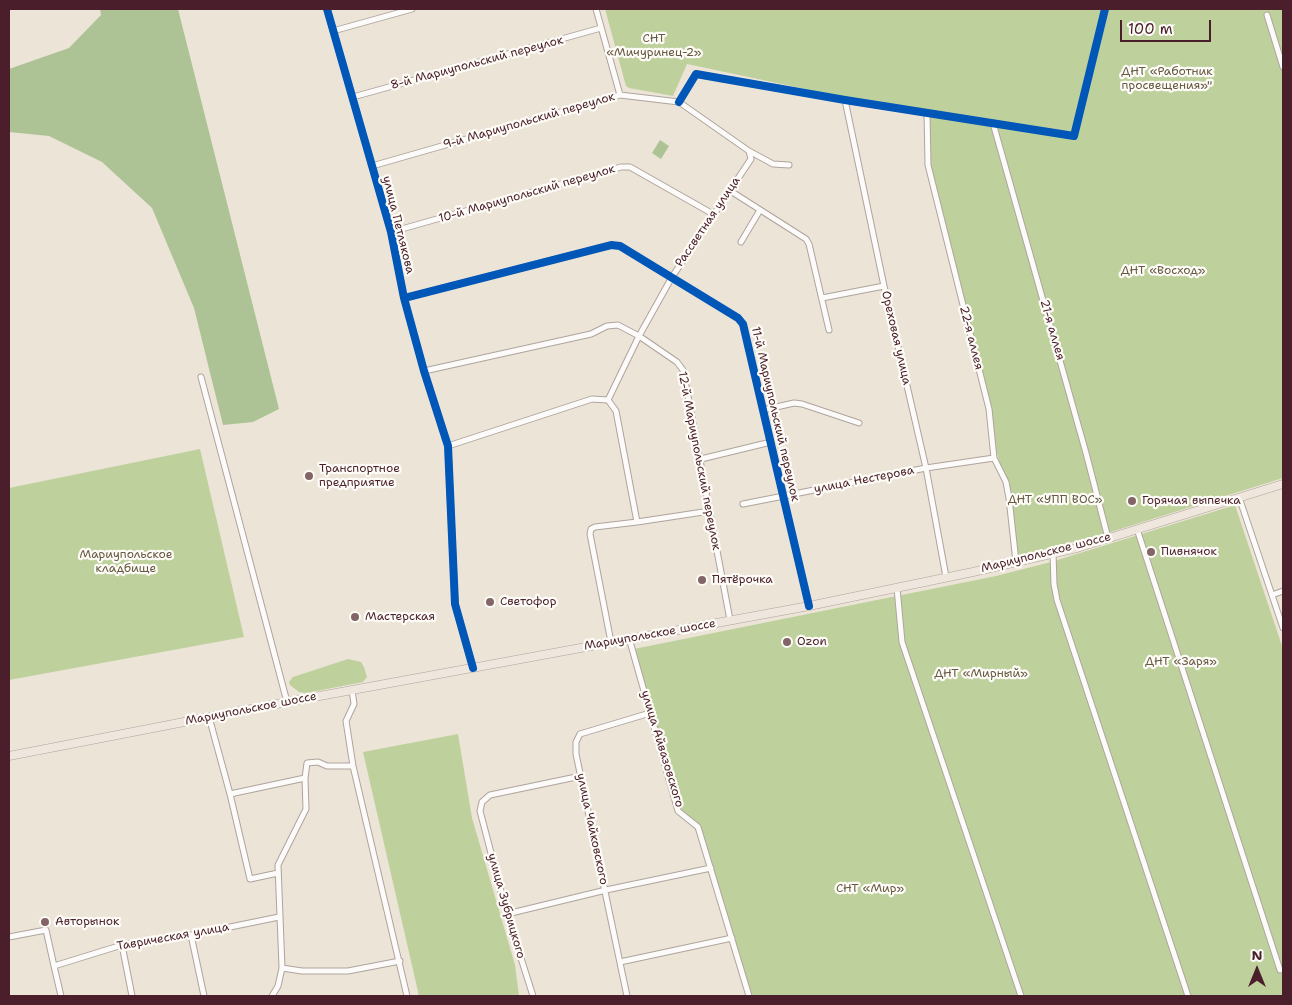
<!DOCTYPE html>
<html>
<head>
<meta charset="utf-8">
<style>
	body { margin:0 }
	#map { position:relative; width:1292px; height:1005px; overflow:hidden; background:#ece4d7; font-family:"Shantell Sans",sans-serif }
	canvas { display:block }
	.frame { position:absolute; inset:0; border:10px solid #4a1f2b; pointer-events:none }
	.north { position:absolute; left:1232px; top:945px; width:50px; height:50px; -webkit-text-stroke:4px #fdfcf7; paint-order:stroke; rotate:0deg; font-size:14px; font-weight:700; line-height:20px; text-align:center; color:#4a1f2b }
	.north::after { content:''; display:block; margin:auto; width:18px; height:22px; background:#4a1f2b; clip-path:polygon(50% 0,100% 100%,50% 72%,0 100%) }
	.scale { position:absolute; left:1120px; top:20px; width:91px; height:22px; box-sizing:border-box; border:2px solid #4a1f2b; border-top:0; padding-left:6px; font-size:15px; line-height:18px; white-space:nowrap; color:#4a1f2b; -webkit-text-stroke:4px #fdfcf7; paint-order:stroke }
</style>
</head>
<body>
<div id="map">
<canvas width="1292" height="1005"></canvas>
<div class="frame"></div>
<div class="north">N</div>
<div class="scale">100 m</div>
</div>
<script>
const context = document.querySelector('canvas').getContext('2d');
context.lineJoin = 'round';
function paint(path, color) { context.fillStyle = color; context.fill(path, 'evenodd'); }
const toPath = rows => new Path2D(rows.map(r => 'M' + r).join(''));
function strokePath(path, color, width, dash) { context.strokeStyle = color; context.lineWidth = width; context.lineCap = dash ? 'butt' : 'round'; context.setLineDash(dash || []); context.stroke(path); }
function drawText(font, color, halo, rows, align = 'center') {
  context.font = font + ' "Shantell Sans",sans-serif'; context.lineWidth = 4.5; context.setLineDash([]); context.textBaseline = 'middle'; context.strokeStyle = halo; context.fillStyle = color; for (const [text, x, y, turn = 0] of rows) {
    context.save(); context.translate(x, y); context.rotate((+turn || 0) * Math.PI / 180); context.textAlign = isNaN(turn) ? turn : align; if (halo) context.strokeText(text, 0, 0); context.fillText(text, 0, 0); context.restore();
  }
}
const green = toPath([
	[605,9,1283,9,1283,478,1111,532,1015,557,1006,482,991,435,989,409,928,165,925,110,848,98,687,64,673,96,629,88,626,86],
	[200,449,244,637,9,680,9,488],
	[1235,505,1283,649,1283,996,752,996,699,826,679,811,634,649,996,576,1051,562],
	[348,659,361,662,364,667,367,677,363,682,306,693,299,692,290,685,289,682,293,677],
	[458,734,472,818,515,965,519,996,419,996,363,752]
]);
const forest = toPath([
	[100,9,178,9,279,409,253,422,223,425,194,308,152,208,102,162,49,136,9,132,9,69,69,48,101,15],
	[660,140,669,146,661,159,652,153]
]);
const street = toPath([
	[327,9,391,232,404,298,424,371,448,446,455,604,473,668],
	[596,9,620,95],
	[1267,15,1283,67],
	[333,31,412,9],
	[353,97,601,28],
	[845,100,884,286,926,468,946,577],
	[679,102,696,74,845,100,1074,136,1105,9],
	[927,113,928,165,989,409,994,458,1006,482,1009,498,1016,562],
	[993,123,1086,453,1108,538],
	[372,166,620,95,679,102,749,151,773,164,789,165],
	[729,190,806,239,809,244,829,330],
	[391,232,621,167,630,167,713,214],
	[741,242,760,210],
	[404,298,611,245,620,246,738,318,743,324,763,410,809,606],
	[822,298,884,286],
	[424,371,591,334,607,326,618,325,639,336,677,362,683,370,730,620],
	[201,377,287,702],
	[608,400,639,336,672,277,751,159,749,151],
	[763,410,794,403,802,404,859,423],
	[448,446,592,399,608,400,616,411,637,522],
	[701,459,771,442],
	[1239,497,1283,628],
	[743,504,926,468,994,458],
	[1137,529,1280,970],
	[1053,553,1054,584,1057,600,1188,996],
	[897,588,902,642,1021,996],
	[1272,595,1283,591],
	[629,638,678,811,698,827,749,996],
	[611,642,590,534,591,529,595,527,637,522,710,511],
	[352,690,354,704,346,721,353,766,407,996],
	[209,717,230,794,250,879,278,873],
	[230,794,305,778],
	[507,914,606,890,711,868],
	[191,935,204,996],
	[9,937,46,930,54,966,122,945,191,935,279,917],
	[122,945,132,996],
	[620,962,732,938],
	[54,966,61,996],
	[282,968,302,971,348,971,400,961],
	[272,996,278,986,282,968,278,865,306,809,305,778,307,763,318,762,327,766,353,766],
	[533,996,507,914,480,811,482,802,490,795,581,776],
	[627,996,576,754,576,742,580,734,650,713]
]);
const primary = toPath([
	[9,756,287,702,809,606,973,572,1077,548,1283,484]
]);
const cycleway = toPath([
	[327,9,391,232,404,298,424,371,448,446,455,604,473,668],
	[679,102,696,74,845,100,1074,136,1105,9],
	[404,298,611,245,620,246,738,318,743,324,763,410,809,606]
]);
const markers = [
	[309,476,5,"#836467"],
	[1132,501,5,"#836467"],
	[1151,552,5,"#836467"],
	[702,580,5,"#836467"],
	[490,602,5,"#836467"],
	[355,617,5,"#836467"],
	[787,642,5,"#836467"],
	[45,922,5,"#836467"]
];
const parkNames = [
	["СНТ",654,39],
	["«Мичуринец-2»",654,53],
	["ДНТ «Работник",1167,72],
	["просвещения»\"",1167,86],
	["ДНТ «Восход»",1163,271],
	["ДНТ «УПП ВОС»",1055,500],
	["Мариупольское",126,555],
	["кладбище",126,569],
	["ДНТ «Заря»",1181,662],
	["ДНТ «Мирный»",981,674],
	["СНТ «Мир»",870,889]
];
const streetNames = [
	["8-й Мариупольский переулок",477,63,-15],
	["9-й Мариупольский переулок",529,121,-16],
	["10-й Мариупольский переулок",527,194,-16],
	["Рассветная улица",708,222,-56],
	["улица Петлякова",398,225,76],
	["21-я аллея",1052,330,74],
	["Ореховая улица",896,338,77],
	["22-я аллея",971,338,76],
	["11-й Мариупольский переулок",775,414,77],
	["12-й Мариупольский переулок",699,461,79],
	["улица Нестерова",864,480,-11],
	["Мариупольское шоссе",1046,553,-14],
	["Мариупольское шоссе",650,635,-10],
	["Мариупольское шоссе",251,709,-11],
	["улица Айвазовского",662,749,73],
	["улица Чайковского",592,829,78],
	["улица Зубрицкого",506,906,74],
	["Таврическая улица",173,937,-10]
];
const poiNames = [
	["Транспортное",319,469],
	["предприятие",319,483],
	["Горячая выпечка",1142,501],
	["Пивнячок",1161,552],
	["Пятёрочка",712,580],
	["Светофор",500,602],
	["Мастерская",365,617],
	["Ozon",797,642],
	["Авторынок",55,922]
];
paint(green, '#bed19d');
paint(forest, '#adc396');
strokePath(street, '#aea49e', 7);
strokePath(primary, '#aea49e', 9);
strokePath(street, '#fcfbf9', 5);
strokePath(primary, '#efe6de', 8);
strokePath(cycleway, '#0057b8', 8);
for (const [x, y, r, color] of markers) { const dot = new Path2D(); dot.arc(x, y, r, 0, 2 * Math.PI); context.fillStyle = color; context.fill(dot); strokePath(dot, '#fdfcf7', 2); }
drawText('12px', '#665842', '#fdfcf7', parkNames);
drawText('12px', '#4a1f2b', '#fdfcf7', streetNames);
drawText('12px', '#4a1f2b', '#fdfcf7', poiNames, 'left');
</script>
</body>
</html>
